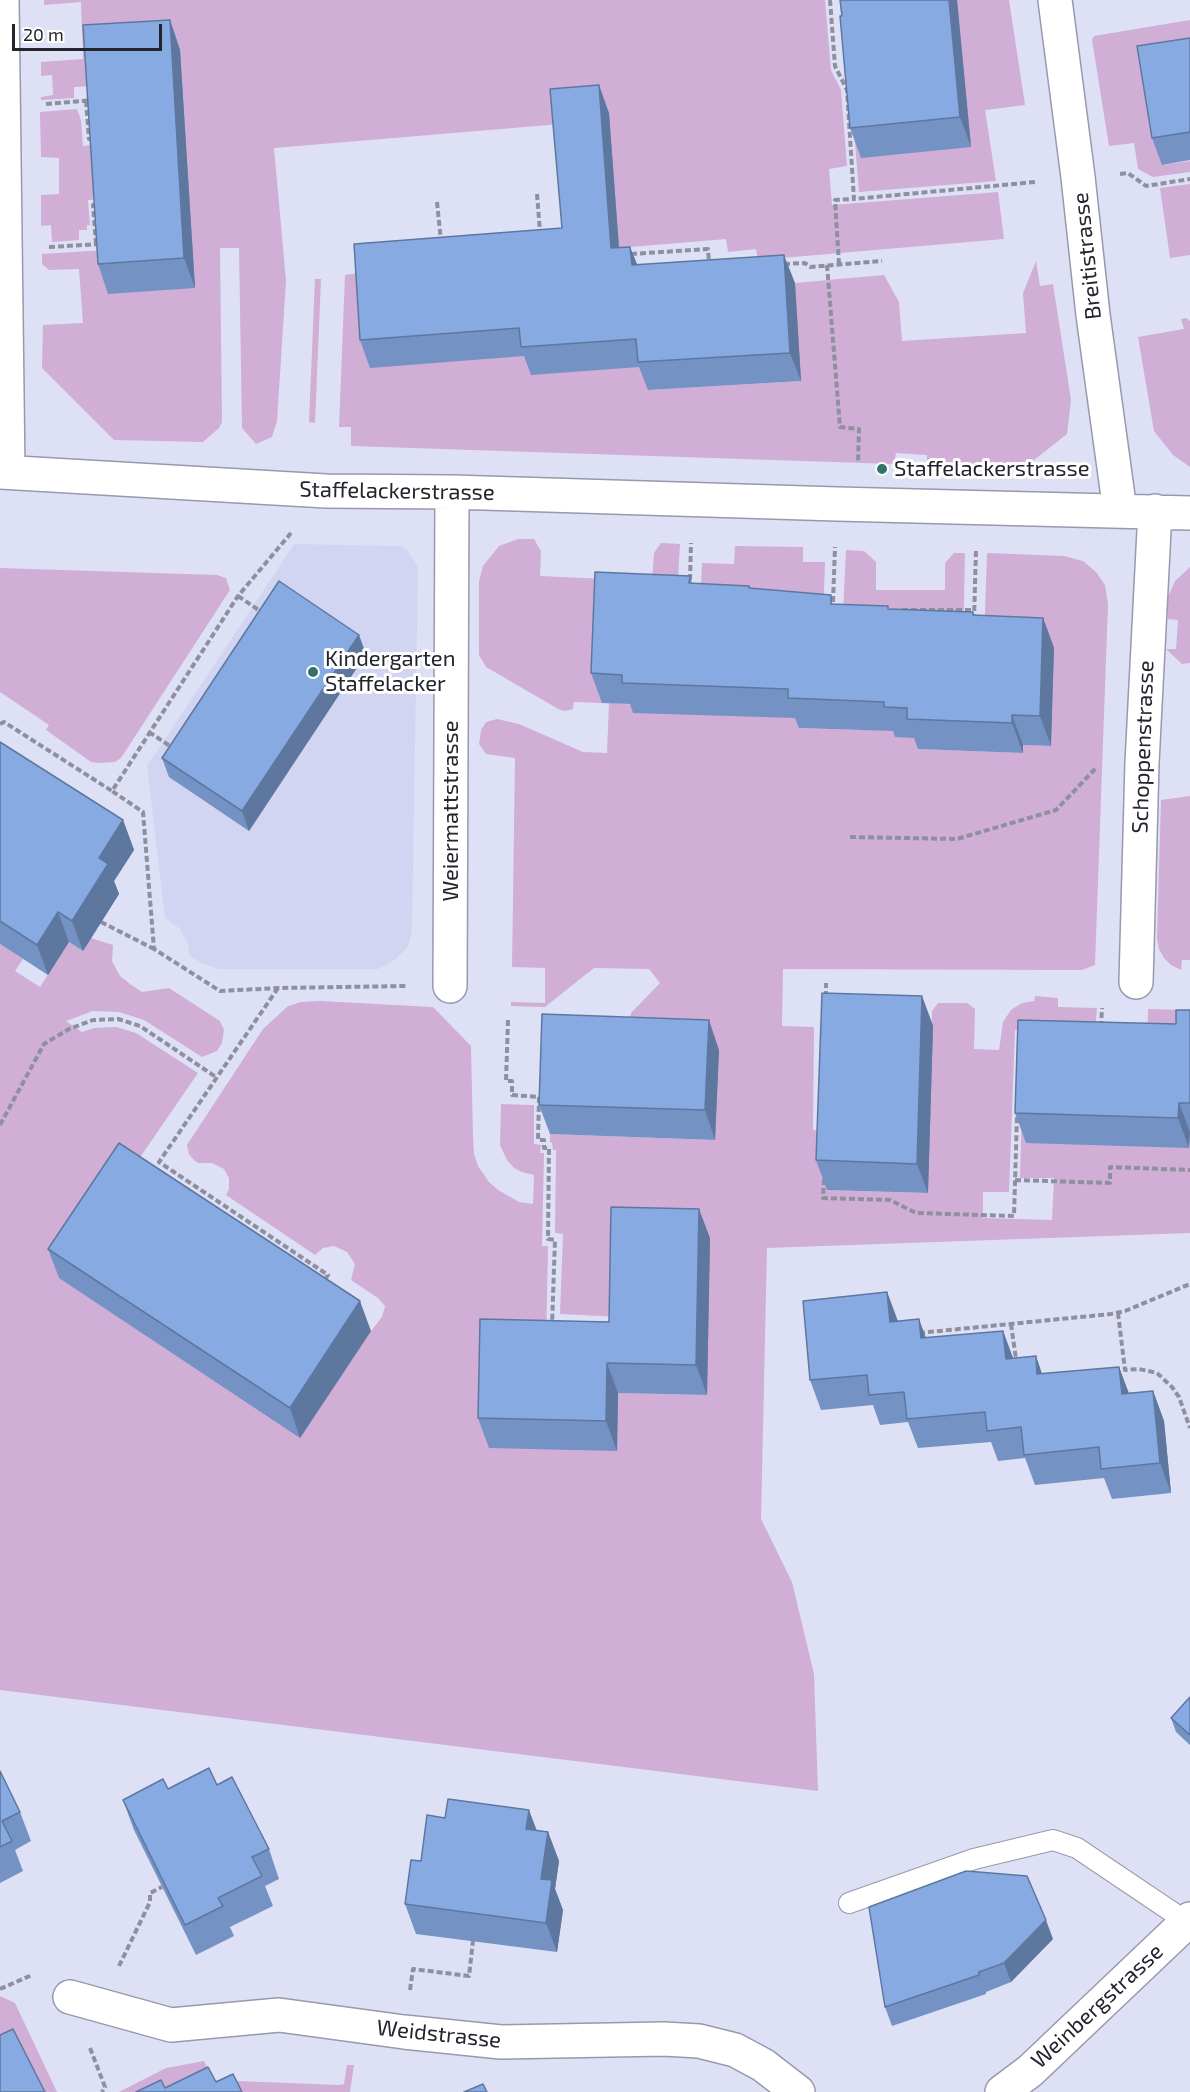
<!DOCTYPE html>
<html>
<head>
<meta charset="utf-8">
<style>
	body { margin:0 }
	#map { position:relative; width:1190px; height:2092px; overflow:hidden; background:#dee1f6; font-family:"Exo 2",sans-serif }
	canvas { display:block }
	.scale { position:absolute; left:12px; top:24px; width:150px; height:27px; box-sizing:border-box; border:3px solid #23242c; border-top:0; padding-left:8px; font-size:18px; line-height:21px; white-space:nowrap; color:#23242c; -webkit-text-stroke:4px #fff; paint-order:stroke }
</style>
</head>
<body>
<div id="map">
<canvas width="1190" height="2092"></canvas>
<div class="scale">20 m</div>
</div>
<script>
const context = document.querySelector('canvas').getContext('2d');
context.lineJoin = 'round';
function paint(path, color) { context.fillStyle = color; context.fill(path, 'evenodd'); }
const toPath = rows => new Path2D(rows.map(r => 'M' + r).join(''));
function strokePath(path, color, width, dash) { context.strokeStyle = color; context.lineWidth = width; context.lineCap = dash ? 'butt' : 'round'; context.setLineDash(dash || []); context.stroke(path); }
function drawText(font, color, halo, rows, align = 'center') {
  context.font = font + ' "Exo 2",sans-serif'; context.lineWidth = 6; context.setLineDash([]); context.textBaseline = 'middle'; context.strokeStyle = halo; context.fillStyle = color; for (const [text, x, y, turn = 0] of rows) {
    context.save(); context.translate(x, y); context.rotate((+turn || 0) * Math.PI / 180); context.textAlign = isNaN(turn) ? turn : align; if (halo) context.strokeText(text, 0, 0); context.fillText(text, 0, 0); context.restore();
  }
}
const built = toPath([
	[294,544,400,546,407,550,418,567,412,930,409,945,396,959,378,969,218,969,201,963,189,955,188,944,180,929,165,918,147,766]
]);
const green = toPath([
	[44,0,825,0,831,70,841,90,847,166,829,169,832,205,998,192,1004,239,758,260,756,249,728,252,726,239,619,248,561,124,274,148,286,281,277,421,272,437,256,444,242,428,239,248,220,248,222,422,219,428,203,442,114,440,42,368,43,325,83,323,79,269,49,270,42,264,42,254,106,250,95,86,74,87,74,98,41,100,41,97,53,95,52,75,41,76,41,62,83,59,81,2,44,5],
	[956,0,1009,0,1025,105,985,110,996,181,859,192,852,106],
	[1190,20,1190,68,1162,165,1190,161,1190,172,1153,177,1138,169,1134,143,1109,146,1092,40,1094,36],
	[77,109,81,120,83,146,100,144,102,199,88,200,90,225,87,225,87,230,79,230,79,240,52,242,51,225,41,226,41,195,59,194,59,158,41,157,40,112],
	[1190,184,1190,255,1170,258,1160,188],
	[1036,261,1040,286,1053,284,1071,400,1067,434,1029,464,1003,467,927,464,927,455,896,453,894,464,351,446,351,427,339,427,345,275,364,272,530,356,646,367,648,390,800,381,795,283,884,275,899,302,902,341,1026,333,1023,293],
	[315,279,321,279,315,423,309,422],
	[1186,318,1190,321,1190,467,1173,455,1154,431,1138,337,1184,329,1181,319],
	[518,539,534,539,541,551,540,576,652,581,654,553,661,543,680,544,676,612,602,703,574,702,573,709,565,711,560,710,486,667,479,655,479,581,483,566,499,546],
	[735,546,803,547,803,562,825,562,823,623,700,613,702,563,734,564],
	[846,550,864,551,876,562,876,590,945,590,945,563,954,553,965,553,963,649,842,634],
	[987,553,1064,556,1083,561,1096,572,1105,585,1108,604,1095,965,1082,970,783,969,782,1026,814,1027,813,1130,829,1132,827,1190,928,1193,932,1011,938,1003,967,1003,975,1009,974,1049,999,1050,1003,1022,1011,1010,1022,1003,1034,1001,1035,996,1058,998,1058,1007,1097,1008,1095,1031,1015,1030,1009,1192,983,1192,983,1218,1052,1220,1054,1178,1020,1178,1024,1035,1189,1148,1190,1133,1190,1233,767,1248,761,1519,792,1582,814,1674,818,1791,0,1690,0,944,23,959,15,971,40,987,69,942,83,951,91,938,113,945,112,961,120,976,130,984,142,992,169,988,220,1021,224,1030,222,1043,217,1051,202,1057,144,1020,119,1012,93,1011,66,1021,82,1032,94,1028,116,1027,136,1033,198,1073,130,1172,371,1331,382,1317,385,1306,378,1298,351,1280,355,1264,347,1252,334,1246,323,1248,315,1255,226,1195,229,1189,229,1178,224,1169,212,1163,198,1163,194,1160,189,1154,187,1145,263,1029,288,1006,301,1002,319,1001,433,1007,471,1046,473,1137,474,1154,478,1166,489,1182,498,1190,519,1202,533,1204,534,1175,522,1172,514,1168,507,1160,500,1145,501,1104,534,1105,534,1144,541,1145,540,1153,544,1153,542,1246,548,1246,546,1350,618,1393,707,1395,620,1317,560,1314,563,1234,555,1233,556,1150,553,1150,552,1143,550,1142,550,1134,715,1140,629,1023,631,1013,660,983,649,969,594,968,545,1007,511,1006,511,1002,545,1003,545,968,512,967,515,758,486,754,479,744,481,730,486,722,497,719,519,724,583,752,607,753,609,703,799,716,799,728,859,730,860,720,918,738,918,749,1023,753,1023,745,1051,746,1054,648,984,642],
	[1190,567,1190,663,1182,664,1166,649,1176,649,1178,620,1168,619,1167,599,1175,581],
	[0,568,217,575,226,578,230,590,121,758,115,762,99,763,91,762,46,730,49,725,0,692],
	[1190,796,1190,960,1182,960,1181,970,1171,965,1164,958,1159,949,1157,938,1161,800],
	[1148,1009,1190,1010,1147,1054],
	[0,1996,15,2003,57,2092,42,2092,0,2046],
	[204,2061,213,2080,339,2085,344,2084,347,2065,354,2065,350,2092,119,2092,166,2068]
]);
const path = toPath([
	[830,0,835,66,847,90,854,199,1035,182],
	[86,101,89,139,94,139],
	[46,104,93,100],
	[1120,174,1128,173,1146,186,1190,179],
	[537,194,540,232],
	[437,202,441,241],
	[96,244,93,205,98,205],
	[49,247,101,244],
	[631,254,708,249,709,262],
	[784,264,805,263,810,267,882,261],
	[839,264,835,200,854,199],
	[827,265,840,427,859,429,858,462],
	[291,533,238,596,112,791,143,812,154,949,220,991,279,988,407,986],
	[690,580,691,543],
	[238,596,263,613],
	[833,602,835,547],
	[902,610,974,610],
	[974,620,976,549],
	[0,724,4,722,112,791],
	[149,732,173,748],
	[850,837,957,839,1056,810,1097,767],
	[101,922,154,949],
	[278,988,159,1162,328,1275,324,1281],
	[826,997,826,983],
	[508,1020,506,1081,512,1081,512,1095,539,1097,538,1140,544,1140,544,1148,549,1148,548,1239,555,1240,552,1325],
	[1101,1027,1102,1008],
	[0,1125,44,1044,69,1029,93,1020,118,1019,140,1026,216,1077],
	[824,1179,823,1198,890,1200,916,1213,1014,1216,1017,1116],
	[1015,1180,1110,1183,1110,1167,1190,1170],
	[1118,1313,1125,1370,1139,1369,1157,1373,1172,1387,1179,1397,1190,1428],
	[1011,1324,1016,1359],
	[919,1333,1111,1314,1125,1311,1190,1284],
	[119,1966,150,1902,150,1893,162,1887],
	[0,1989,32,1975],
	[410,1990,413,1969,469,1976,473,1941],
	[90,2048,105,2087,102,2092]
]);
const lane = toPath([
	[849,1903,974,1859,1053,1840,1077,1848,1187,1922]
]);
const street = toPath([
	[2,0,8,472],
	[1055,0,1078,177,1093,315,1120,511],
	[0,472,326,491,452,492,837,504,1190,513],
	[1136,982,1142,763,1155,511],
	[450,986,452,492],
	[70,1997,171,2025,279,2015,404,2032,501,2042,664,2039,699,2041,735,2050,763,2065,798,2092],
	[1002,2092,1030,2071,1190,1919]
]);
const wall = toPath([
	[840,0,957,0,971,147,861,158,850,128],
	[170,20,180,50,195,288,108,294,98,264],
	[1190,38,1190,160,1162,165,1152,138],
	[609,113,619,247,630,247,637,264,795,283,801,381,648,390,639,367,531,375,524,356,370,368,360,340,562,228],
	[690,576,692,583,750,588,835,604,889,609,973,612,974,615,1043,618,1054,648,1051,746,1023,745,1023,753,918,749,914,738,895,737,893,731,799,728,795,718,633,713,630,704,602,703,591,673],
	[366,654,249,831,169,777,162,758],
	[0,742,123,820,134,850,114,881,119,894,83,951,69,942,48,975,0,944],
	[922,996,933,1026,928,1193,827,1190,816,1160],
	[1190,1010,1190,1133,1189,1148,1026,1143,1015,1113,1176,1024],
	[719,1050,715,1140,550,1134,539,1105],
	[710,1238,707,1395,618,1393,617,1451,489,1448,478,1418,609,1322],
	[48,1249,371,1331,300,1438,59,1278],
	[887,1292,898,1321,926,1338,1003,1331,1013,1358,1036,1356,1042,1374,1119,1367,1128,1393,1153,1391,1164,1421,1171,1493,1112,1499,1104,1478,1035,1485,1025,1458,998,1461,991,1442,918,1448,908,1422,880,1425,873,1405,821,1410,810,1380],
	[1190,1697,1190,1745,1176,1732,1171,1718],
	[0,1771,20,1812,31,1841,15,1850,23,1871,0,1883],
	[217,1785,269,1849,279,1879,265,1886,273,1906,230,1927,234,1936,196,1955,134,1830,123,1800,168,1789],
	[445,1818,548,1832,559,1861,555,1889,563,1910,557,1952,416,1934,405,1904,421,1861],
	[1053,1939,1011,1982,986,1992,986,1994,892,2026,885,2007]
]);
const shadedWall = toPath([
	[949,0,957,0,971,147,960,117],
	[170,20,180,50,195,288,184,258],
	[599,85,609,113,621,276,611,248],
	[630,247,641,275,632,265],
	[784,255,795,283,801,381,790,353],
	[1043,618,1054,648,1051,746,1040,716],
	[359,635,366,654,249,831,242,811],
	[1012,715,1023,745,1023,753,1012,723],
	[123,820,134,850,114,881,119,894,83,951,72,921,99,858],
	[58,912,69,942,48,975,37,945],
	[922,996,933,1026,928,1193,917,1164],
	[709,1020,719,1050,715,1140,705,1110],
	[1179,1103,1190,1132,1189,1148,1178,1118],
	[699,1209,710,1238,707,1395,696,1365],
	[887,1292,898,1322,890,1322],
	[360,1301,371,1331,300,1438,290,1408],
	[919,1319,930,1349,921,1338],
	[1003,1331,1014,1361,1006,1359],
	[1036,1356,1046,1386,1037,1374],
	[607,1363,618,1393,617,1451,606,1421],
	[1119,1367,1130,1396,1122,1394],
	[1153,1391,1164,1421,1171,1493,1160,1463],
	[529,1810,540,1839,526,1829],
	[548,1832,559,1861,555,1889,563,1910,557,1952,546,1923,541,1879],
	[1046,1920,1053,1939,1011,1982,1004,1963]
]);
const building = toPath([
	[840,0,949,0,960,117,850,128,840,16,842,16,840,0],
	[170,20,184,258,98,264,83,25,170,20],
	[1190,38,1190,132,1152,138,1137,46,1190,38],
	[599,85,611,248,630,247,632,265,784,255,790,353,638,362,636,339,521,347,519,328,360,340,354,244,562,228,550,89,599,85],
	[595,572,690,576,689,583,749,586,749,588,831,595,831,604,888,606,888,609,973,612,973,615,1043,618,1040,716,1012,715,1012,723,907,719,907,708,884,707,884,702,788,698,788,689,622,683,622,675,591,673,595,572],
	[279,581,359,635,242,811,162,758,279,581],
	[0,742,123,820,99,858,108,864,72,921,58,912,37,945,0,921,0,742],
	[822,993,922,996,917,1164,816,1160,822,993],
	[1176,1010,1190,1010,1190,1103,1179,1103,1178,1118,1015,1113,1018,1020,1176,1024,1176,1010],
	[542,1014,709,1020,705,1110,539,1105,542,1014],
	[119,1143,360,1301,290,1408,48,1249,119,1143],
	[611,1207,699,1209,696,1365,607,1363,606,1421,478,1418,480,1319,609,1322,611,1207],
	[887,1292,890,1322,919,1319,921,1338,1003,1331,1006,1359,1036,1356,1037,1374,1119,1367,1122,1394,1153,1391,1160,1463,1101,1469,1099,1447,1024,1455,1021,1427,987,1431,985,1412,907,1419,904,1392,869,1395,867,1375,810,1380,803,1301,887,1292],
	[1190,1697,1190,1735,1171,1718,1190,1697],
	[209,1768,217,1785,232,1777,269,1849,252,1857,262,1876,218,1898,223,1906,185,1925,123,1800,163,1779,168,1789,209,1768],
	[0,1771,20,1812,2,1821,12,1841,0,1847,0,1771],
	[448,1799,529,1810,526,1829,548,1832,541,1879,552,1880,546,1923,405,1904,411,1860,421,1861,427,1815,445,1818,448,1799],
	[966,1871,1027,1876,1046,1920,1004,1963,979,1972,979,1975,885,2007,869,1907,966,1871],
	[13,2029,45,2092,0,2092,0,2035,13,2029],
	[208,2067,216,2082,233,2074,242,2092,136,2092,161,2080,165,2088,208,2067],
	[483,2084,487,2092,464,2092,483,2084]
]);
const markers = [
	[882,469,6,"#327566"],
	[313,672,6,"#327566"]
];
const streetNames = [
	["Breitistrasse",1087,256,-96],
	["Staffelackerstrasse",397,491,1],
	["Schoppenstrasse",1143,747,-88],
	["Weiermattstrasse",451,811,-90],
	["Weinbergstrasse",1097,2006,-43],
	["Weidstrasse",439,2034,6]
];
const poiNames = [
	["Staffelackerstrasse",894,469],
	["Kindergarten",325,659],
	["Staffelacker",325,684]
];
paint(built, '#d2d5f1');
paint(green, '#d0aed5');
strokePath(lane, '#9799ac', 22);
strokePath(street, '#9799ac', 36);
strokePath(path, '#8e909f', 4, [6, 3]);
strokePath(lane, '#fff', 20);
strokePath(street, '#fff', 33);
paint(wall, '#7492c3');
paint(shadedWall, '#5e779f');
paint(building, '#87aae3');
strokePath(building, '#5e779f', 1.5);
for (const [x, y, r, color] of markers) { const dot = new Path2D(); dot.arc(x, y, r, 0, 2 * Math.PI); context.fillStyle = color; context.fill(dot); strokePath(dot, '#fff', 2); }
drawText('22px', '#23242c', '#fff', streetNames);
drawText('22px', '#23242c', '#fff', poiNames, 'left');
</script>
</body>
</html>
